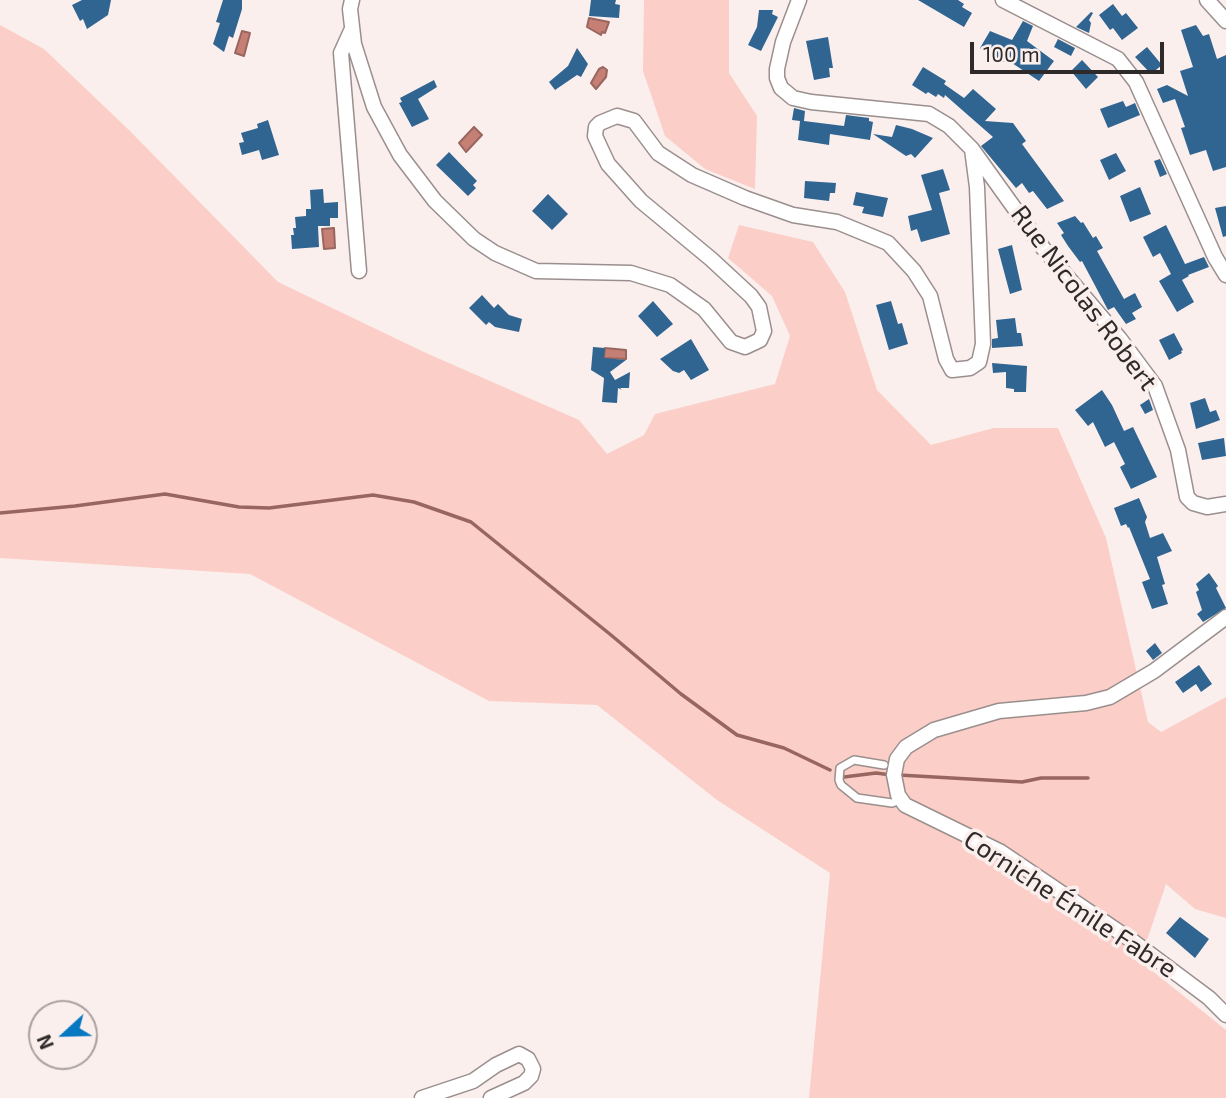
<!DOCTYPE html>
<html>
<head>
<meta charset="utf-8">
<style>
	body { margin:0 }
	#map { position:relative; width:1226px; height:1098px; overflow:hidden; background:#fbefed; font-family:"Exo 2",sans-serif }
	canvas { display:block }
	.north { position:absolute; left:28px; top:1000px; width:70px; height:70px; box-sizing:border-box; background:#fbefed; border:2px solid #a9a09f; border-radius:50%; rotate:248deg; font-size:19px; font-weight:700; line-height:28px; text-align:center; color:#2e2a29 }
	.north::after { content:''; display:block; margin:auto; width:24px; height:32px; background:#0677c1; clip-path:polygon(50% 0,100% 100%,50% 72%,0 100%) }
	.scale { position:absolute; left:970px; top:42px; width:194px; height:32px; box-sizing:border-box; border:4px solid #2e2a29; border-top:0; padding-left:9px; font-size:21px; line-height:24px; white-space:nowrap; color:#2e2a29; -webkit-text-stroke:5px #fbefed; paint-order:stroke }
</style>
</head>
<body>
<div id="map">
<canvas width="1226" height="1098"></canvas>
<div class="north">N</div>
<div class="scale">100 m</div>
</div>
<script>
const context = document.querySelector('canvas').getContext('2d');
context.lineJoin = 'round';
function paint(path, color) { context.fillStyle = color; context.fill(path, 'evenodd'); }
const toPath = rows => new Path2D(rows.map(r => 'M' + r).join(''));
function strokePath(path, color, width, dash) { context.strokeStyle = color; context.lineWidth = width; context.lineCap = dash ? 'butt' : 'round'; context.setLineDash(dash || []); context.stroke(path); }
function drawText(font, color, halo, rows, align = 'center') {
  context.font = font + ' "Exo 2",sans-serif'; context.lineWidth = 7; context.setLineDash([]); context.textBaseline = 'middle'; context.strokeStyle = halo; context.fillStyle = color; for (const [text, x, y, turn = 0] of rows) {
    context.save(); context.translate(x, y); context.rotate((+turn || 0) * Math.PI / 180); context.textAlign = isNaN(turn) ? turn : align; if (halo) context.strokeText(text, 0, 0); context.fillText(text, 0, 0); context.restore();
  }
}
const green = toPath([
	[644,0,729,0,729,73,757,116,755,189,705,169,665,136,643,71],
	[0,25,44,49,130,131,278,282,426,353,579,420,607,454,644,435,655,414,775,384,790,336,772,296,728,258,739,225,813,242,845,292,877,390,931,445,994,428,1058,428,1106,538,1148,722,1161,732,1226,697,1226,918,1195,909,1166,884,1140,961,1226,1030,1226,1098,809,1098,830,873,717,800,597,705,489,701,250,574,0,558]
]);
const water = toPath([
	[589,18,609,22,605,33,602,32,601,35,587,27,589,18],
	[242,31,250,33,244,56,235,53,242,31],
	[603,67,607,70,606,77,596,89,591,83,599,69,603,67],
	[474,127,482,135,466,152,459,143,474,127],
	[334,228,335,248,324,249,322,229,334,228],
	[605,348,626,350,626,359,604,358,605,348]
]);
const stream = toPath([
	[0,513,75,506,165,494,239,507,269,508,373,495,414,502,471,522,611,635,681,694,737,735,784,748,830,770],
	[899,775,1022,782,1041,778,1088,778],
	[844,777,876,773,891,775]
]);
const building = toPath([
	[82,0,111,0,108,15,87,29,83,19,80,21,72,5],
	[223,0,242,0,242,9,233,38,229,36,224,52,213,44,220,23,216,22],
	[591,0,616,0,615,4,620,5,619,18,589,16],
	[918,0,958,0,964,4,962,7,972,13,964,27],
	[1113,4,1122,16,1126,13,1138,28,1122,40,1113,28,1110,30,1099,15],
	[759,10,773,10,772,14,778,17,761,51,748,45,757,27],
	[1091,12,1093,13,1089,20,1091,23,1089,33,1076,27],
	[1023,21,1033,26,1027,41,1054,61,1039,81,1006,59,1004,62,980,48,990,31,1012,40],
	[1196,25,1203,36,1209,34,1217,59,1226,55,1226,167,1213,171,1206,150,1190,155,1181,128,1185,127,1175,99,1163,103,1157,89,1167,85,1188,96,1180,71,1193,67,1181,30],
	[828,37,833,68,829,68,830,77,814,80,806,41],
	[1058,39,1075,48,1071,56,1054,47],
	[1147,47,1162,65,1151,74,1135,57],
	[577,48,588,64,581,77,577,75,555,90,549,82,568,66],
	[1082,60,1098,77,1086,89,1071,71],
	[923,67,946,81,944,84,964,98,973,89,996,109,985,121,1013,123,1026,141,1022,144,1064,201,1047,209,1033,191,1029,193,1022,183,1016,188,981,146,993,137,945,95,944,98,938,94,936,97,928,92,926,94,912,85],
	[434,80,437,87,418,99,429,119,412,127,399,103,402,102,400,98],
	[1123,101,1126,107,1135,103,1140,115,1108,128,1100,109],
	[794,108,805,111,804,121,844,126,846,115,869,118,869,121,873,122,870,140,830,134,829,145,798,140,800,121,792,120],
	[268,120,279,155,262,160,259,150,242,155,239,143,244,142,241,133,258,128,257,124],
	[896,125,912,129,933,138,915,158,911,154,906,156,873,134,892,137],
	[449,152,477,181,473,185,476,188,468,196,436,165],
	[1116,153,1126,171,1109,180,1100,160],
	[1160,159,1167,174,1160,177,1154,161],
	[943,169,950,190,939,193,950,234,921,242,917,229,911,231,908,216,932,210,921,175],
	[805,181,836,183,835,193,830,193,829,201,804,198],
	[1140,187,1151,214,1130,222,1120,196],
	[323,189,324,203,338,202,338,218,330,218,330,226,318,226,319,247,292,249,291,235,294,235,293,228,296,228,295,217,306,216,306,209,311,209,310,190],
	[856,192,888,198,883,217,862,213,864,207,853,205],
	[548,194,568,214,552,230,532,211],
	[1226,206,1226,236,1223,237,1215,208],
	[1075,216,1081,223,1083,222,1093,238,1096,236,1103,248,1097,251,1124,299,1135,293,1142,307,1132,313,1136,319,1126,324,1114,307,1108,310,1082,261,1080,262,1068,246,1061,235,1064,233,1057,223],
	[1166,225,1185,264,1204,257,1209,267,1188,275,1189,276,1182,280,1194,302,1177,312,1159,281,1171,274,1160,253,1153,257,1143,237],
	[1012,245,1022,290,1010,294,998,249],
	[482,295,494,308,498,304,509,315,522,319,519,332,495,327,489,322,486,325,469,308],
	[653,301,673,324,657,337,638,316],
	[891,301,898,324,902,323,908,344,889,350,876,305],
	[1015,318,1017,333,1021,333,1023,346,992,348,992,339,998,338,996,320],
	[1174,333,1183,350,1181,351,1182,353,1169,360,1159,340],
	[691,339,709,370,691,380,684,370,679,373,673,371,660,359],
	[593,347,605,348,604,358,626,360,610,372,615,380,630,372,629,388,620,388,622,390,618,388,617,403,602,402,604,378,591,370],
	[992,363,1027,366,1026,392,1014,392,1014,389,1006,388,1006,372,993,373],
	[1102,390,1112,405,1124,431,1133,427,1157,477,1131,489,1120,467,1125,464,1114,442,1105,447,1093,422,1088,426,1075,410],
	[1205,398,1210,412,1216,410,1220,420,1196,429,1190,403],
	[1149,399,1153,410,1145,414,1140,405],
	[1224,438,1226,456,1202,460,1198,443],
	[1139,498,1147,517,1145,522,1150,538,1163,533,1172,551,1157,557,1165,584,1162,585,1168,604,1152,609,1142,582,1150,579,1129,527,1128,528,1126,524,1121,526,1114,508],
	[1209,573,1218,586,1216,588,1226,608,1203,622,1197,614,1202,610,1196,592,1199,590,1196,584],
	[1155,643,1162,653,1153,660,1146,651],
	[1199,665,1212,684,1201,692,1196,684,1183,693,1175,682],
	[1180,917,1209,939,1195,958,1166,933]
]);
const lane = toPath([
	[884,765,854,760,840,768,839,780,841,785,857,798,892,803,901,800]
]);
const street = toPath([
	[352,0,350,9,354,44,374,107,400,155,435,201,474,239,495,253,536,271,631,273,670,285,704,309,731,342,745,347,760,340,764,331,759,307,751,296,711,259,641,201,608,164,595,136,596,127,600,123,617,116,634,121,658,153,692,175,745,198,793,215,837,222,888,243,914,271,930,296,946,359,952,370,970,368,979,362,983,344,977,187,972,149],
	[799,0,783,42,777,69,777,78,781,88,793,98,811,102,929,114,949,126,972,149,1043,248,1120,339,1155,386,1178,450,1187,497,1193,503,1207,507,1226,504],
	[1003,0,1118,59,1136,82,1215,257,1226,275],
	[1207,0,1226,21],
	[351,31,341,53,359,271],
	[1226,617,1154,671,1110,697,1086,703,999,711,934,730,906,747,897,759,894,775,898,795,905,805,1001,852,1134,942,1209,998,1226,1015],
	[422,1098,473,1081,496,1065,519,1054,528,1059,533,1069,531,1076,524,1083,491,1098]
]);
const streetNames = [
	["Rue Nicolas Robert",1084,298,53],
	["Corniche Émile Fabre",1070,904,33]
];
paint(green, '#fbcec7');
paint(water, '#c67f74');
strokePath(water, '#98665e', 2);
strokePath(stream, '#98665e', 3.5);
paint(building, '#306491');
strokePath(lane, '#9a8f8e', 10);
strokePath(street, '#9a8f8e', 17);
strokePath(lane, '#fff', 7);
strokePath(street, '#fff', 14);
drawText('26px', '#2e2a29', '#fbefed', streetNames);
</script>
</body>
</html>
